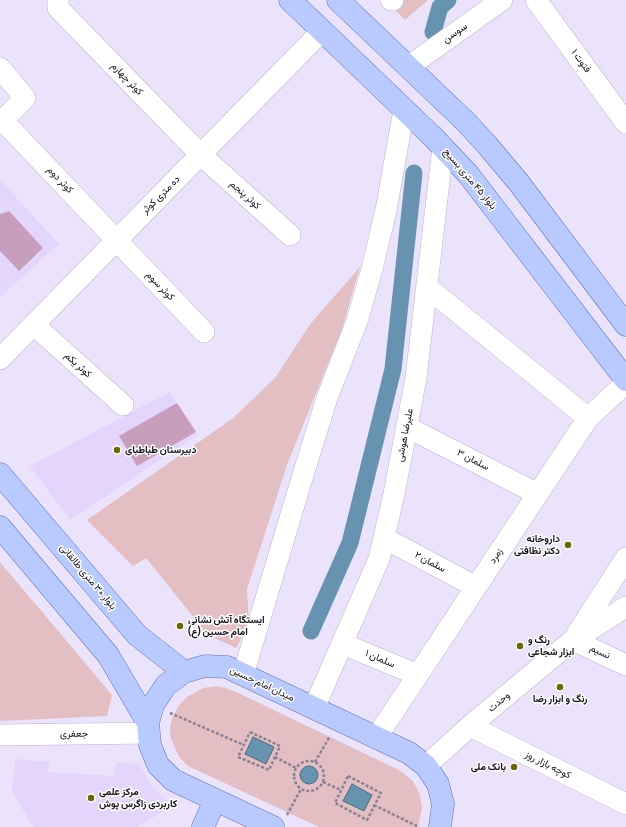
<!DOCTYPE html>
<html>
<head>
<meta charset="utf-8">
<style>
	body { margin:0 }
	canvas { display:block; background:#ebe2fb }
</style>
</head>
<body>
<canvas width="626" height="827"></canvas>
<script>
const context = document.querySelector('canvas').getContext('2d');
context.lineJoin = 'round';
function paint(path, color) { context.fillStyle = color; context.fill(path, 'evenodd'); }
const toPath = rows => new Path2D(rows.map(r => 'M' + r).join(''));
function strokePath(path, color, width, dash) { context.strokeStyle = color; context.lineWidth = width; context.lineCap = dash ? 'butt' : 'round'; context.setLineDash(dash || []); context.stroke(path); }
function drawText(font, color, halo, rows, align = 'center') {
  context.font = font + ' Bitter,Vazirmatn,serif'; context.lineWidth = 3; context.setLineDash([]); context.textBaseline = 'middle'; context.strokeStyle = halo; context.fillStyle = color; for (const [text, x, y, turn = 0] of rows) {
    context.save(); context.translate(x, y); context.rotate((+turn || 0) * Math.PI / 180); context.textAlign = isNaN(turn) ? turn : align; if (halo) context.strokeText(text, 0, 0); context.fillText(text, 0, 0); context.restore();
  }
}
const built = toPath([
	[0,180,59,244,0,297],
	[170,392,198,435,70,520,30,466],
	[15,759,49,762,48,772,115,776,116,762,139,764,153,787,173,806,137,827,33,827,12,791]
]);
const green = toPath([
	[385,0,428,0,405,20],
	[360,267,342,329,287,465,247,589,249,623,236,648,208,635,146,558,133,566,87,520,232,419,275,378,311,323],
	[0,562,112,695,107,716,0,721],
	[218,686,234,691,399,770,413,781,420,795,422,808,418,827,319,827,188,766,179,757,171,739,170,728,172,718,180,704,187,697,203,688]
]);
const water = toPath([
	[253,737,274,747,266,764,245,754,253,737],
	'300 775a9 9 0 1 1 18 0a9 9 0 1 1-18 0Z',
	[352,784,372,795,364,811,343,801,352,784]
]);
const canal = toPath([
	[433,32,440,7,448,0],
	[311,631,350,543,393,369,414,173]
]);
const building = toPath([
	[9,211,43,248,19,271,0,251,0,214],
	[177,403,196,432,137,466,119,436]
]);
const path = toPath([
	[170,713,244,745],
	[250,732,280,746,269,770,238,757,250,732],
	[275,757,296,768],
	'294 776a15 15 0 1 1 30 0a15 15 0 1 1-30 0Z',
	[315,762,330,736],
	[348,776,381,793,367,820,335,803,348,776],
	[323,782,341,790],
	[374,805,419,827],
	[287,815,301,789]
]);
const minor = toPath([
	[58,0,58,8,201,155,290,235],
	[391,0,393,0],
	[536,0,626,123],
	[408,67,502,0],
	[0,68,25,98,0,123],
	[2,120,204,332],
	[427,287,588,418],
	[34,325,123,405],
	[0,359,322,31],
	[407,427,538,494],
	[384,538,476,587],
	[577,634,626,558],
	[573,640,626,665],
	[343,644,418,675],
	[243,675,303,475,327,398,357,321,372,269,386,210,404,110],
	[314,708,379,559,394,494,416,378,443,147],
	[470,726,626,804],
	[0,735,149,733],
	[376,738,588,418,626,383],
	[426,766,470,726,573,640,626,607]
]);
const major = toPath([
	[290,0,433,137,468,174,626,380],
	[338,0,466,122,488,146,519,183,626,325],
	[0,474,137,635,184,672],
	[0,527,108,655,148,723],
	[203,827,215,800],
	[273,827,173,780,158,765,150,745,148,723,153,705,166,685,184,672,205,666,227,667,409,753,426,766,438,784,443,804,440,827]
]);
const markers = [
	[117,450,4,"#6d6700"],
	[568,545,4,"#6d6700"],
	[180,626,4,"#6d6700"],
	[520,646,4,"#6d6700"],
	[560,687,4,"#6d6700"],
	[514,767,4,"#6d6700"],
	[91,798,4,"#6d6700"]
];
const streetNames = [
	["سوسن",455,33,-35],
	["فتوت ۱",581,61,54],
	["کوثر چهارم",127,79,46],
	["بلوار ۴۵ متری بسیج",470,179,50],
	["کوثر دوم",60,180,46],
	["ده متری کوثر",161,195,-45],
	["کوثر پنجم",245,195,42],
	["کوثر سوم",160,286,46],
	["کوثر یکم",78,365,42],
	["علیرضا هوشی",405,435,-79],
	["سلمان ۳",473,460,27],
	["زمرد",496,556,-56],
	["سلمان ۲",430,562,28],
	["بلوار ۳۰ متری طالقانی",88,577,50],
	["نسیم",600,652,25],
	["سلمان ۱",380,659,23],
	["میدان امام حسین",262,684,25],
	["وحدت",499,702,-40],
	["جعفری",74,734,-1],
	["کوچه بازار روز",548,765,27]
];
const poiNames = [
	["دبیرستان طباطبای",125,450],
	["داروخانه",560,539,"right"],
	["دکتر نظافتی",560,551,"right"],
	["ایستگاه آتش نشانی",188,620],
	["امام حسین (ع)",188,632],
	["رنگ و",528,640],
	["ابزار شجاعی",528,652],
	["رنگ و ابزار رضا",560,699,"center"],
	["بانک ملی",506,767,"right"],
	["مرکز علمی",99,792],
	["کاربردی زاگرس پوش",99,804]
];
paint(built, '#e4d5fc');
paint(green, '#e3bfc4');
paint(water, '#6893b0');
strokePath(water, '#4e6b83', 1);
strokePath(canal, '#6893b0', 17);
paint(building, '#c89ebd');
strokePath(minor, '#beb3d1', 22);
strokePath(major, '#6171ad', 23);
strokePath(path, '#888194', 2.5, [3, 2]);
strokePath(minor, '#fff', 21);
strokePath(major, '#b9cafe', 22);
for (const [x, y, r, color] of markers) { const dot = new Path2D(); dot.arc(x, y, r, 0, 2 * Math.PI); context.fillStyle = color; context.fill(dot); strokePath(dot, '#fff', 1.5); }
drawText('10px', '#130f19', '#fff', streetNames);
drawText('bold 10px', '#130f19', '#fff', poiNames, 'left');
</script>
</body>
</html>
